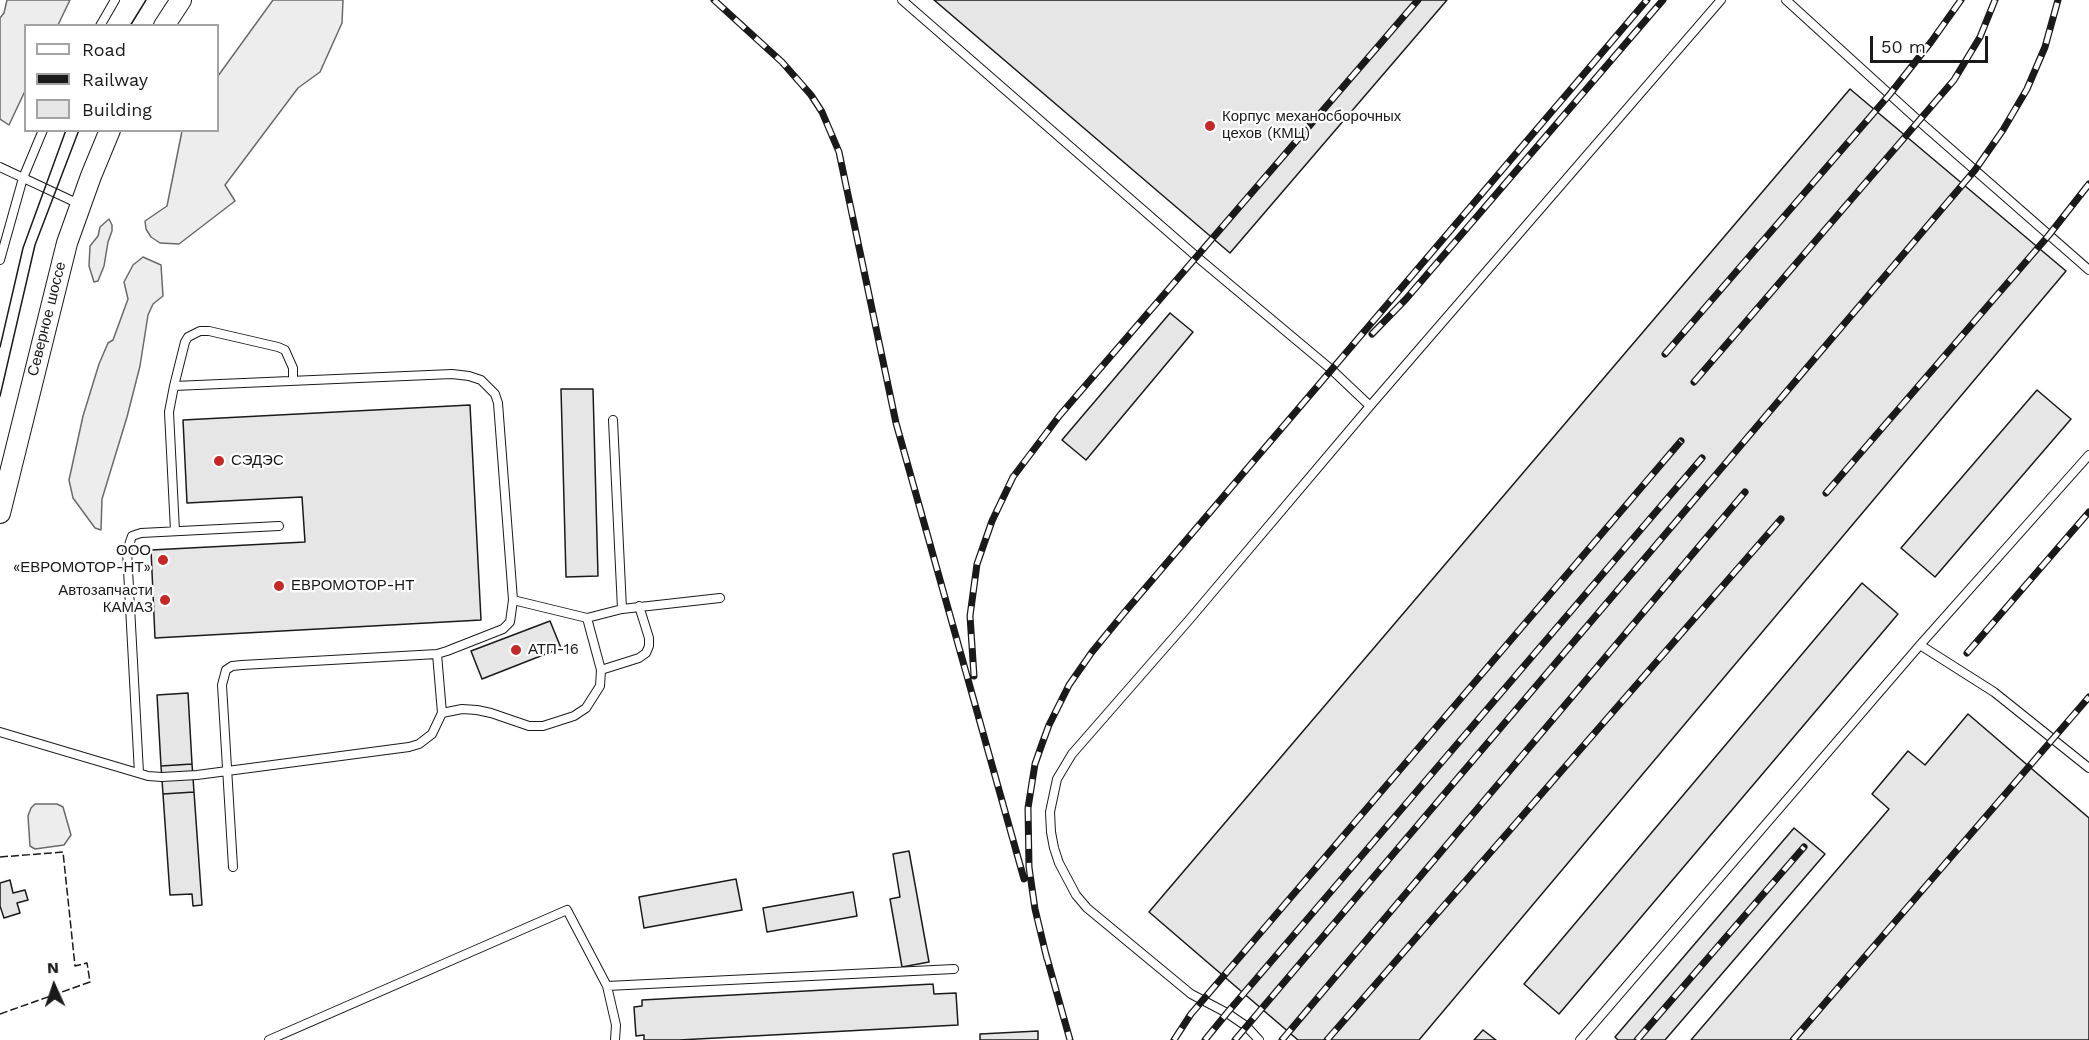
<!DOCTYPE html>
<html>
<head>
<meta charset="utf-8">
<style>
	body { margin:0 }
	#map { position:relative; width:2089px; height:1040px; overflow:hidden; background:#fff; font-family:"Work Sans",sans-serif }
	canvas { display:block }
	.legend { position:absolute; left:24px; top:24px; width:195px; height:108px; box-sizing:border-box; background:#fff; border:2px solid #a3a3a3; margin:0; padding:8px 10px; list-style:none; font-size:18px; color:#1a1a1a }
	.legend li { display:flex; align-items:center; gap:12px; height:30px }
	.legend b { width:30px; border:2px solid #a3a3a3 }
	.north { position:absolute; left:24px; top:956px; width:60px; height:60px; -webkit-text-stroke:4px #fff; paint-order:stroke; rotate:357deg; font-size:16px; font-weight:700; line-height:24px; text-align:center; color:#1a1a1a }
	.north::after { content:''; display:block; margin:auto; width:21px; height:27px; background:#1a1a1a; clip-path:polygon(50% 0,100% 100%,50% 72%,0 100%) }
	.scale { position:absolute; left:1870px; top:36px; width:118px; height:27px; box-sizing:border-box; border:3px solid #1a1a1a; border-top:0; padding-left:8px; font-size:18px; line-height:21px; white-space:nowrap; color:#1a1a1a; -webkit-text-stroke:4px #fff; paint-order:stroke }
</style>
</head>
<body>
<div id="map">
<canvas width="2089" height="1040"></canvas>
<ul class="legend">
<li><b style="height:8px;background:#fff"></b>Road</li>
<li><b style="height:8px;background:#1a1a1a"></b>Railway</li>
<li><b style="height:16px;background:#e6e6e6"></b>Building</li>
</ul>
<div class="north">N</div>
<div class="scale">50 m</div>
</div>
<script>
const context = document.querySelector('canvas').getContext('2d');
context.lineJoin = 'round';
function paint(path, color) { context.fillStyle = color; context.fill(path, 'evenodd'); }
const toPath = rows => new Path2D(rows.map(r => 'M' + r).join(''));
function strokePath(path, color, width, dash) { context.strokeStyle = color; context.lineWidth = width; context.lineCap = dash ? 'butt' : 'round'; context.setLineDash(dash || []); context.stroke(path); }
function drawText(font, color, halo, rows, align = 'center') {
  context.font = font + ' "Work Sans",sans-serif'; context.lineWidth = 4.5; context.setLineDash([]); context.textBaseline = 'middle'; context.strokeStyle = halo; context.fillStyle = color; for (const [text, x, y, turn = 0] of rows) {
    context.save(); context.translate(x, y); context.rotate((+turn || 0) * Math.PI / 180); context.textAlign = isNaN(turn) ? turn : align; if (halo) context.strokeText(text, 0, 0); context.fillText(text, 0, 0); context.restore();
  }
}
const built = toPath([
	[7,0,70,0,58,25,26,26,25,91,9,125,0,119,0,18,4,13,7,0],
	[273,0,343,0,342,23,320,72,298,88,225,185,235,201,179,244,160,243,151,237,146,229,145,221,167,206,182,131,218,130,218,76,273,0],
	[109,219,112,225,112,231,108,242,104,266,98,281,94,282,89,266,90,246,98,236,100,227,109,219],
	[143,257,161,265,163,296,153,304,148,315,140,366,127,417,102,499,101,530,95,528,73,498,69,480,83,416,99,364,108,343,113,340,128,299,124,282,133,265,143,257],
	[35,804,57,804,63,807,71,835,64,845,35,849,30,846,28,816,31,808,35,804]
]);
const building = toPath([
	[934,0,1447,0,1230,253,934,0],
	[1850,89,2066,271,1419,1040,1298,1040,1149,912,1850,89],
	[1170,313,1193,332,1086,460,1062,440,1170,313],
	[561,389,593,389,598,576,566,577,561,389],
	[2037,390,2071,419,1935,577,1901,548,2037,390],
	[470,405,481,620,155,638,151,550,305,542,302,497,187,503,183,420,470,405],
	[1862,583,1898,614,1559,1014,1524,984,1862,583],
	[550,621,561,648,482,679,471,651,550,621],
	[188,693,192,764,161,766,157,695,188,693],
	[1968,714,2089,818,2089,1040,1691,1040,1889,809,1872,794,1908,751,1925,765,1968,714],
	[192,764,194,792,163,794,161,766,192,764],
	[194,792,202,905,193,906,192,894,170,895,163,794,194,792],
	[1794,828,1825,854,1665,1040,1618,1040,1615,1037,1794,828],
	[909,851,929,962,902,967,890,899,900,897,893,854,909,851],
	[736,879,742,910,644,928,639,897,736,879],
	[10,880,13,893,25,890,28,900,17,903,20,913,4,918,0,906,0,883,10,880],
	[853,892,857,916,767,932,763,908,853,892],
	[933,984,934,994,956,993,958,1025,679,1040,644,1040,644,1035,636,1036,634,1007,642,1006,642,1000,933,984],
	[1483,1030,1496,1040,1474,1040,1483,1030],
	[1038,1031,1038,1040,980,1040,980,1034,1038,1031]
]);
const service = toPath([
	[902,0,1197,257,1332,370,1370,406],
	[1786,0,1920,122,2089,270],
	[100,26,115,0],
	[0,167,79,204],
	[0,260,23,178,43,130],
	[174,386,185,342,188,337,200,331,209,331,278,347,285,350,293,368,293,381],
	[175,531,169,412,174,386,452,374,469,376,481,380,495,394,498,403,513,600,510,622,503,629,447,651,437,654,242,665,232,666,226,670,222,685,233,867],
	[513,600,587,618,622,609,613,420],
	[622,609,720,598],
	[1920,645,1994,692,2089,768],
	[601,670,639,658,646,653,649,646,649,638,639,606],
	[442,713,462,709,477,710,491,713,529,726,543,726,574,716,586,708,600,686,601,670,587,618],
	[0,732,148,776,162,777,197,775,409,747,419,744,432,734,442,713,437,654],
	[139,773,127,551,132,536,141,533,279,526],
	[607,986,954,969],
	[269,1040,567,910,607,986,616,1025,615,1040],
	[1259,1040,1246,1026,1227,1013,1191,994,1087,908,1076,895,1059,863,1054,848,1051,832,1050,812,1057,779,1072,754,1189,620,1370,406,1721,0],
	[1580,1040,1920,645,2089,455]
]);
const secondary = toPath([
	[164,26,181,0],
	[0,513,67,243,91,176,110,130]
]);
const tram = toPath([
	[130,26,146,0],
	[0,347,23,248,66,130],
	[0,396,35,245,79,130]
]);
const rail = toPath([
	[714,0,782,62,811,95,822,112,839,152,896,423,1024,879],
	[1372,334,1406,299,1663,0],
	[1665,354,1890,94,1931,42,1961,0],
	[1694,382,1954,80,1980,37,1995,0],
	[1826,493,2049,235,2089,184],
	[1967,653,2089,512],
	[974,676,970,616,977,564,992,521,1013,477,1060,415,1418,0],
	[1045,951,1070,1040],
	[1047,959,1035,909,1029,867,1028,808,1035,764,1042,744,1049,725,1069,685,1092,652,1124,613,1647,0],
	[1174,1040,1191,1014,1681,441],
	[1205,1040,1227,1013,1702,458],
	[1235,1040,1975,170,2003,130,2027,89,2045,47,2058,0],
	[1282,1040,1745,492],
	[1327,1040,1781,519],
	[1637,1040,1804,847],
	[1793,1040,2089,697]
]);
const fence = toPath([
	[0,857,63,852,75,966,87,963,90,982,0,1014]
]);
const markers = [
	[1210,126,6,"#c62828"],
	[219,461,6,"#c62828"],
	[163,560,6,"#c62828"],
	[279,586,6,"#c62828"],
	[165,600,6,"#c62828"],
	[516,650,6,"#c62828"]
];
const poiNames = [
	["Корпус механосборочных",1222,117],
	["цехов (КМЦ)",1222,134],
	["СЭДЭС",231,461],
	["ООО",151,551,"right"],
	["«ЕВРОМОТОР-НТ»",151,568,"right"],
	["ЕВРОМОТОР-НТ",291,586],
	["Автозапчасти",153,591,"right"],
	["КАМАЗ",153,608,"right"],
	["АТП-16",528,650]
];
const streetNames = [
	["Северное шоссе",47,319,-76]
];
paint(built, '#ededed');
strokePath(built, '#6a6a6a', 1.5);
paint(building, '#e6e6e6');
strokePath(building, '#1a1a1a', 1.5);
strokePath(service, '#1a1a1a', 10);
strokePath(secondary, '#1a1a1a', 22);
strokePath(service, '#fff', 8);
strokePath(secondary, '#fff', 20);
strokePath(tram, '#1a1a1a', 1.5);
strokePath(rail, '#1a1a1a', 7);
strokePath(rail, '#fff', 4.5, [14]);
strokePath(fence, '#1a1a1a', 1.5, [8, 3]);
for (const [x, y, r, color] of markers) { const dot = new Path2D(); dot.arc(x, y, r, 0, 2 * Math.PI); context.fillStyle = color; context.fill(dot); strokePath(dot, '#fff', 2); }
drawText('15px', '#1a1a1a', '#fff', poiNames, 'left');
drawText('15px', '#1a1a1a', '#fff', streetNames);
</script>
</body>
</html>
